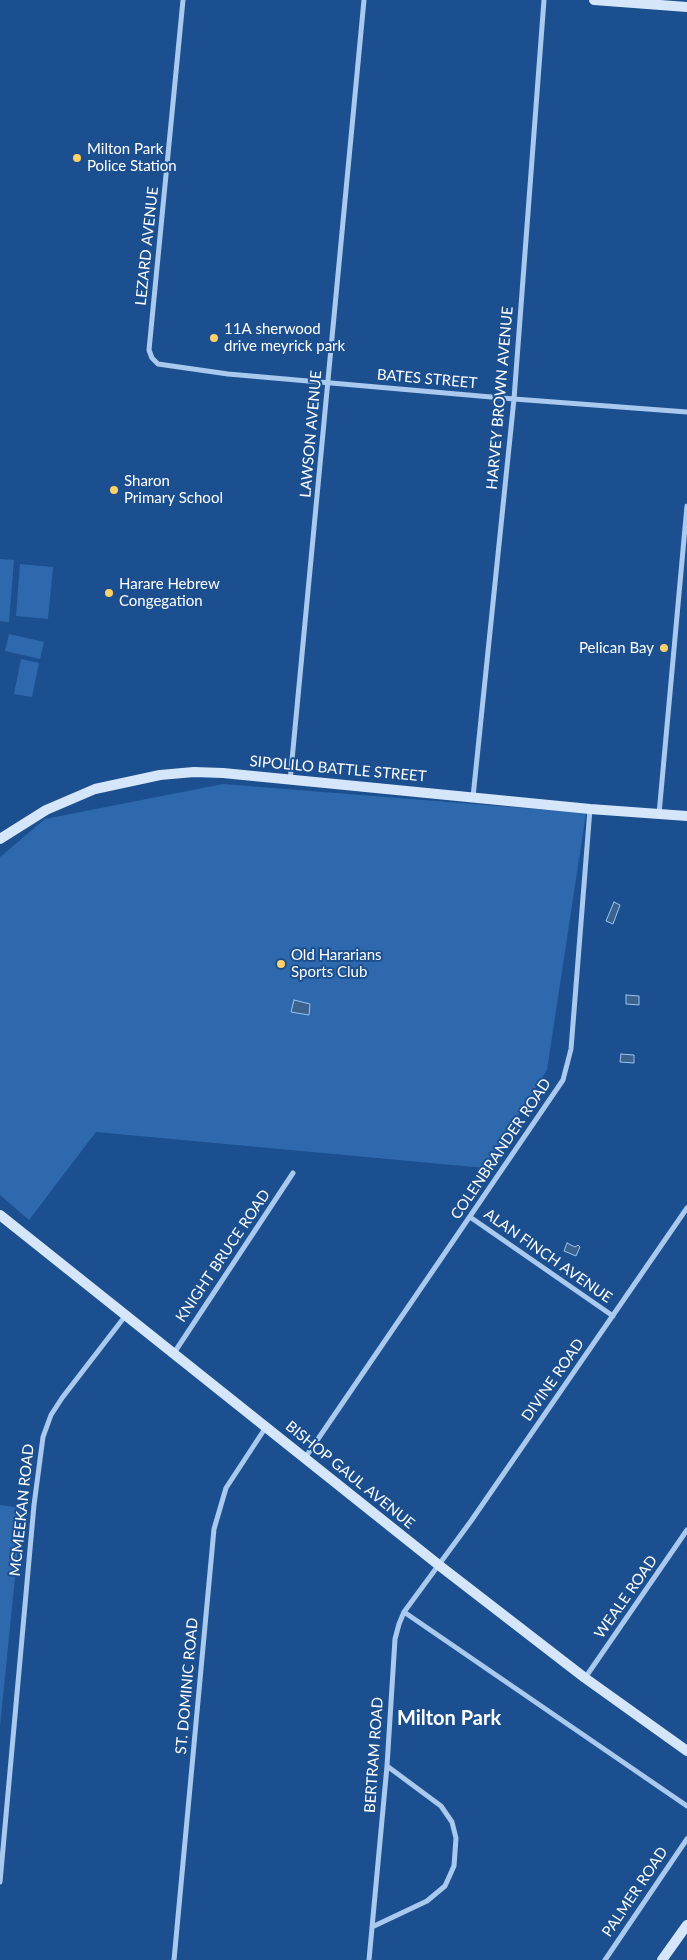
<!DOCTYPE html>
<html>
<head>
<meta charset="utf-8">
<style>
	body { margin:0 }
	canvas { display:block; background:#1b4f8f }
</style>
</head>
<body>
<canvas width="687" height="1960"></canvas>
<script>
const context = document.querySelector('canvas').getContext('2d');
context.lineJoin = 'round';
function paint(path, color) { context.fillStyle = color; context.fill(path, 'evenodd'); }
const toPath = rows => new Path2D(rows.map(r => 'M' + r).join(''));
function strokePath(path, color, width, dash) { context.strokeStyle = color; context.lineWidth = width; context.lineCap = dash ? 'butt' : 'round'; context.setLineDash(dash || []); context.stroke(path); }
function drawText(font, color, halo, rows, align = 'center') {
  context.font = font + ' Lato,sans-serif'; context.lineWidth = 4; context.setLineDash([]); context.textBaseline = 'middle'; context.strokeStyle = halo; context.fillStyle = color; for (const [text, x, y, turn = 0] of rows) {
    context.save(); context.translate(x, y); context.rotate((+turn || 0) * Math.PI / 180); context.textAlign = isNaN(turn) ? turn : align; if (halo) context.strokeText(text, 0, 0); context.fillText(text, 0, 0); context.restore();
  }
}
const green = toPath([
	[0,559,14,560,9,622,0,621],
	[20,564,53,567,48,619,16,616],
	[9,634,44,642,40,659,5,651],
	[21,659,39,663,32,697,14,694],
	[223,784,586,813,547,1070,485,1168,96,1132,29,1220,0,1195,0,857,45,819],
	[0,1505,22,1508,0,1726]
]);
const water = toPath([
	[614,902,620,905,613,924,606,921,614,902],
	[626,995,639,996,639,1005,626,1004,626,995],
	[294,1000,310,1004,309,1015,291,1012,294,1000],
	[621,1054,634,1055,634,1063,620,1062,621,1054],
	[567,1243,575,1247,578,1245,580,1247,576,1256,564,1251,567,1243]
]);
const street = toPath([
	[183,0,149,350,152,358,158,364,228,374,514,399,687,412],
	[290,781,364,0],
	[473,797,514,399,544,0],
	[659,814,687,506],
	[470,1217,613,1316],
	[174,1353,293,1173],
	[305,1458,563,1080,571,1049,590,809],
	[404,1612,687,1806],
	[585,1678,687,1530],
	[0,1882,34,1505,43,1437,51,1415,62,1398,126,1315],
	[372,1927,427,1901,445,1886,454,1866,456,1838,452,1822,441,1806,387,1766],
	[174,1960,214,1529,226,1488,266,1427],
	[369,1960,387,1766,395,1639,399,1624,404,1612,471,1521,687,1208],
	[605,1960,687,1839]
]);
const secondary = toPath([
	[594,0,687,7],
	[0,839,46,810,95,789,160,775,194,772,223,773,590,809,687,816],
	[0,1215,440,1566,585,1678,687,1751],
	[662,1960,687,1925]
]);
const markers = [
	[77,158,5,"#ffd166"],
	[214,338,5,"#ffd166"],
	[114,490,5,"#ffd166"],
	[109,593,5,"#ffd166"],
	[664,648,5,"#ffd166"],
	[281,964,5,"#ffd166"]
];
const poiNames = [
	["Milton Park",87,149],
	["Police Station",87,166],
	["11A sherwood",224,329],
	["drive meyrick park",224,346],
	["Sharon",124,481],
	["Primary School",124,498],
	["Harare Hebrew",119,584],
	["Congegation",119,601],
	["Pelican Bay",654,648,"right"],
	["Old Hararians",291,955],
	["Sports Club",291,972]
];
const streetNames = [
	["LEZARD AVENUE",147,246,-84],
	["BATES STREET",427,379,5],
	["HARVEY BROWN AVENUE",500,398,-85],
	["LAWSON AVENUE",311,434,-85],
	["SIPOLILO BATTLE STREET",338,769,5],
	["COLENBRANDER ROAD",501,1149,-56],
	["KNIGHT BRUCE ROAD",223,1256,-56],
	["ALAN FINCH AVENUE",548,1256,35],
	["DIVINE ROAD",553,1380,-55],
	["BISHOP GAUL AVENUE",350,1475,39],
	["MCMEEKAN ROAD",22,1510,-84],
	["WEALE ROAD",626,1597,-55],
	["ST. DOMINIC ROAD",187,1686,-85],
	["BERTRAM ROAD",374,1755,-86],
	["PALMER ROAD",635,1892,-56]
];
const districtNames = [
	["Milton Park",449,1719]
];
paint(green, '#2e69ad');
paint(water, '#3c6290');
strokePath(water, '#9cc4f0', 1);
strokePath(street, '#a9c9ee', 5);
strokePath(secondary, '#d6e6fa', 10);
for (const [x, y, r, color] of markers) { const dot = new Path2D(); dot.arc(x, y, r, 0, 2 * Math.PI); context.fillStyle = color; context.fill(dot); strokePath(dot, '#1b4f8f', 2); }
drawText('15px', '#fff', '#1b4f8f', poiNames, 'left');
drawText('15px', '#fff', '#1b4f8f', streetNames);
drawText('bold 20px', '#fff', '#1b4f8f', districtNames);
</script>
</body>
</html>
